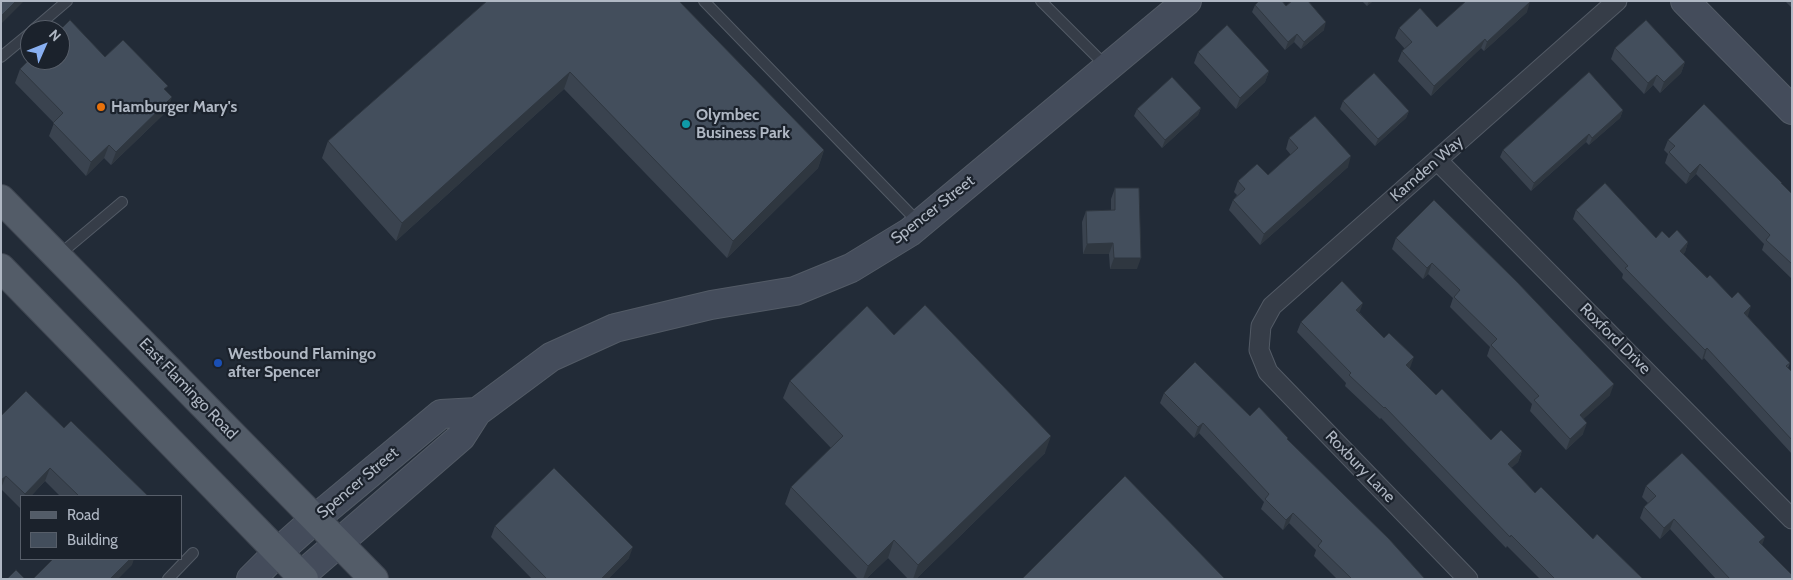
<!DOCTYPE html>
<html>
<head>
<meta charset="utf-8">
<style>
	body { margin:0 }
	#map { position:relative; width:1793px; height:580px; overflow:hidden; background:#222b37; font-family:Cabin,sans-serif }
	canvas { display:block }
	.frame { position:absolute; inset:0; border:2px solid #b0b8c4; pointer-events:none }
	.legend { position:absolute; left:20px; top:495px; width:162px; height:65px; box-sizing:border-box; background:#1b222c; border:1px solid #575e69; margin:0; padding:6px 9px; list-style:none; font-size:15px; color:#b0b8c4 }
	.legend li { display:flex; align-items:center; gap:10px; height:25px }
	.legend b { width:25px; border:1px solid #575e69 }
	.north { position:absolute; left:20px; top:20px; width:50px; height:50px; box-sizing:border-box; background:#1b222c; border:1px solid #575e69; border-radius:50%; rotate:46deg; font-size:14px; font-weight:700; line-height:20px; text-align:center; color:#b0b8c4 }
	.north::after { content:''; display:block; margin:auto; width:18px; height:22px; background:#88aff1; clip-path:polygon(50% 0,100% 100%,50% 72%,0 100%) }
</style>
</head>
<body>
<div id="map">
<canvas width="1793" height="580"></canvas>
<div class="frame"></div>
<ul class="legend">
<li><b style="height:6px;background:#535c68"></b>Road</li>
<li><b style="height:14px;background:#434e5c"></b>Building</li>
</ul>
<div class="north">N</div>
</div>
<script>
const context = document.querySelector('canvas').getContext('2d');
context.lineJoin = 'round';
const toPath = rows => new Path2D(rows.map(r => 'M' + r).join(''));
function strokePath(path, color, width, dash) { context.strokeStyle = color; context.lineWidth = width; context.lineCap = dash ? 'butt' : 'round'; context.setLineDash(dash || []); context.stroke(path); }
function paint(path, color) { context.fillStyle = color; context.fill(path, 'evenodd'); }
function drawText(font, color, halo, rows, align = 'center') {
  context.font = font + ' Cabin,sans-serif'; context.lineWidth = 4.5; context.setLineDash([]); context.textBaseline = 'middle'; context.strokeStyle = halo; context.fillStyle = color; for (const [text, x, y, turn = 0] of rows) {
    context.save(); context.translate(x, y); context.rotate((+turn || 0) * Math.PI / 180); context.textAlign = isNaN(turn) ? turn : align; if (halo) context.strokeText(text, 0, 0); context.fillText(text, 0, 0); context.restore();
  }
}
const lane = toPath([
	[704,1,919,223],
	[1041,1,1106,66],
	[33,30,67,1],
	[1,57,30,33],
	[59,255,122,202],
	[168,579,193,553]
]);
const street = toPath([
	[1437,160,1792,519],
	[1468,579,1268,372,1259,350,1261,326,1272,306,1617,1]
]);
const secondary = toPath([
	[1685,1,1792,110],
	[251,579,278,552,315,519,441,414,477,412],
	[297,579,461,437,477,412,551,357,615,328,711,305,795,291,851,268,910,232,1187,1]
]);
const primary = toPath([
	[1,199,374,579],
	[1,268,304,579]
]);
const wall = toPath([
	[487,1,824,150,818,168,727,258,564,89,396,241,322,158,328,141],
	[1362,1,1373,1,1367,6],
	[1785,1,1792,1,1792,8],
	[1255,5,1286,6,1324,30,1301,49,1294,42,1285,50,1252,12],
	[1527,12,1484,51,1481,48,1431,96,1398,61,1402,51,1405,49,1395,38,1399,28,1437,27],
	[1615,48,1685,62,1681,73,1660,93,1653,85,1644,94,1611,59],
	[1198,52,1269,71,1265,82,1236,109,1194,63],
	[105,57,166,91,167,111,111,165,104,158,86,176,49,136,54,123,15,83,20,69],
	[1343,101,1409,111,1406,118,1375,146,1340,109],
	[1201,108,1198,115,1162,148,1134,116,1137,109],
	[1623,110,1620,118,1589,145,1586,142,1531,191,1500,157,1503,150],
	[1289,138,1348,167,1260,245,1229,210,1233,200,1237,195,1234,192,1238,181,1268,175,1291,155,1286,149],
	[1668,140,1782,183,1782,184,1792,194,1792,279,1762,250,1764,244,1696,174,1686,184,1665,163,1668,154,1664,150],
	[1115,188,1137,269,1110,269,1109,254,1083,254,1082,222,1086,211,1111,210,1111,199],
	[1434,200,1610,395,1583,419,1583,434,1566,450,1530,411,1532,404,1487,356,1490,347,1450,307,1453,298,1428,274,1423,279,1392,249,1396,238],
	[1576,210,1656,238,1669,238,1688,242,1685,252,1683,254,1747,316,1790,363,1788,368,1792,372,1792,454,1704,358,1702,360,1622,278,1623,274,1573,219],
	[1360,313,1410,368,1409,369,1436,395,1491,440,1522,451,1518,462,1511,468,1535,493,1643,579,1540,579,1507,546,1506,548,1381,418,1380,419,1345,386,1346,383,1297,332,1301,322],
	[894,335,1045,453,916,579,908,579,888,558,866,579,858,579,785,504,791,487,831,448,783,398,790,381],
	[1164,393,1250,416,1287,440,1425,579,1337,579,1314,556,1316,550,1289,523,1283,530,1261,509,1264,502,1199,433,1194,438,1160,403],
	[1,416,64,428,148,496,60,496,45,481,31,496,21,496,21,506,20,508,1,489],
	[1646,486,1762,545,1792,579,1716,579,1670,529,1660,539,1640,518,1644,507,1648,503,1642,497],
	[495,526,629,558,608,579,532,579,491,537]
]);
const shadedWall = toPath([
	[16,1,24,1,1,24,1,16],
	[1369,1,1373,1,1367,6],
	[1530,2,1527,12,1484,51,1487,42],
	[1326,22,1324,30,1301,49,1304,42],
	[1297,34,1294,42,1285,50,1288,42],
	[1485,39,1481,48,1431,96,1434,86],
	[1685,62,1681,73,1660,93,1664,82],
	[1269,71,1265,82,1236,109,1240,98],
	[570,72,564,89,396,241,402,223],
	[1657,75,1653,85,1644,94,1648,83],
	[172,97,167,111,111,165,116,152],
	[1201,108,1198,115,1162,148,1165,140],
	[1623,110,1620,118,1589,145,1592,138],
	[1409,111,1406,118,1375,146,1378,139],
	[1589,134,1586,142,1531,191,1534,183],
	[109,145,104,158,86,176,91,162],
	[824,150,818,168,727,258,733,241],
	[1351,156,1348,167,1260,245,1264,234],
	[1700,164,1696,174,1686,184,1690,174],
	[1688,242,1685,252,1676,260,1680,251],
	[1113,243,1109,254,1083,254,1087,244],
	[1114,258,1141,258,1137,269,1110,269],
	[1432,263,1428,274,1423,279,1427,268],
	[1363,303,1359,314,1356,310],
	[1751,306,1748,316,1741,322,1744,313],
	[1707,348,1704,358,1702,360,1705,350],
	[1414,357,1410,368,1402,376,1406,365],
	[1614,384,1610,395,1576,426,1580,415],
	[1203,423,1199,433,1194,438,1198,427],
	[1587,423,1583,434,1566,450,1570,439],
	[1051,436,1045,453,916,579,913,579,918,565],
	[1522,451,1518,462,1504,475,1508,464],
	[50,468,45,481,31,496,24,496,25,494],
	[6,476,1,488,1,480],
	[1293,513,1289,523,1283,530,1286,520],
	[1674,519,1670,529,1660,539,1664,528],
	[1765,537,1761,548,1759,542],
	[894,540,888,558,866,579,863,579,868,566],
	[633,547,629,558,608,579,601,579],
	[130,559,134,559,132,565,118,579,110,579]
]);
const building = toPath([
	[1,1,16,1,1,16,1,1],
	[487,1,679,1,824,150,733,241,570,72,402,223,328,141,487,1],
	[1259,1,1282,1,1286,6,1292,1,1308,1,1326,22,1304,42,1297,34,1288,42,1255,5,1259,1],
	[1466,1,1529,1,1530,2,1487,42,1485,39,1434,86,1402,51,1412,42,1399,28,1420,8,1437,27,1466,1],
	[70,20,105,57,123,40,168,86,164,89,172,97,116,152,109,145,91,162,53,123,63,113,20,69,30,59,30,60,60,60,60,30,70,20],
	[1646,20,1685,62,1664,82,1657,75,1648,83,1615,48,1646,20],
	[1227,25,1269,71,1240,98,1198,52,1227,25],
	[1589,72,1623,110,1592,138,1589,134,1534,183,1503,150,1589,72],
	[1374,73,1409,111,1378,139,1343,101,1374,73],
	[1172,77,1201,108,1165,140,1137,109,1172,77],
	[1704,104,1782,183,1781,183,1792,194,1792,264,1766,240,1770,235,1700,164,1690,174,1669,152,1675,146,1668,140,1704,104],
	[1315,116,1351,156,1264,234,1233,200,1245,189,1238,181,1257,164,1268,175,1298,148,1289,138,1315,116],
	[1605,183,1656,238,1662,231,1669,238,1677,230,1688,242,1680,251,1707,278,1710,275,1732,298,1738,292,1751,306,1744,313,1790,363,1786,366,1792,372,1792,440,1707,348,1705,350,1625,268,1628,266,1576,210,1605,183],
	[1115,188,1139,188,1141,258,1114,258,1113,243,1087,244,1086,211,1115,210,1115,188],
	[1434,200,1517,282,1614,384,1580,415,1587,423,1570,439,1534,400,1539,396,1491,345,1497,339,1454,297,1460,290,1432,263,1427,268,1396,238,1434,200],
	[1342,281,1363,303,1356,310,1384,338,1389,333,1414,357,1406,365,1436,395,1442,389,1491,440,1501,430,1522,451,1508,464,1535,493,1541,487,1593,539,1597,534,1643,579,1553,579,1554,578,1511,535,1510,537,1385,407,1384,408,1349,375,1351,373,1301,322,1342,281],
	[925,305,1051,436,918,565,894,540,868,566,791,487,843,436,790,381,867,306,894,335,925,305],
	[1195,362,1250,416,1259,407,1288,438,1287,439,1389,539,1425,579,1355,579,1354,578,1353,579,1352,579,1318,546,1322,541,1293,513,1286,520,1265,499,1269,494,1203,423,1198,427,1164,393,1195,362],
	[26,391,64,428,71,421,148,496,79,496,50,468,25,494,6,476,1,480,1,416,26,391],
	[1682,453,1765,537,1759,542,1792,575,1792,579,1730,579,1674,519,1664,528,1644,507,1656,496,1646,486,1682,453],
	[554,468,633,547,601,579,547,579,495,526,554,468],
	[1125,476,1225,579,1022,579,1125,476],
	[53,559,130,559,110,579,33,579,53,559],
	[16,570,25,579,7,579,16,570]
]);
const markers = [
	[101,107,5,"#e8710a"],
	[686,124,5,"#0f9aa8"],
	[218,363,5,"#1a4fb4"]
];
const poiNames = [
	["Hamburger Mary's",111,107],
	["Olymbec",696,115],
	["Business Park",696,133],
	["Westbound Flamingo",228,354],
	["after Spencer",228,372]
];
const streetNames = [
	["Kamden Way",1427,169,-41],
	["Spencer Street",933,210,-38],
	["Roxford Drive",1615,339,45],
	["East Flamingo Road",188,389,46],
	["Roxbury Lane",1360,467,46],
	["Spencer Street",358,483,-40]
];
strokePath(lane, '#535b66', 12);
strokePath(street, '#535b66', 21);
strokePath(secondary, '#535b66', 30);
strokePath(primary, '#3f4651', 30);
strokePath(lane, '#363d48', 10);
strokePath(street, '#363d48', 19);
strokePath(secondary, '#444c5b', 28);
strokePath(primary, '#535c68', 28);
paint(wall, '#3a434f');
paint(shadedWall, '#2f3740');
paint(building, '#434e5c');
strokePath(building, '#2f3740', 1);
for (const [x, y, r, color] of markers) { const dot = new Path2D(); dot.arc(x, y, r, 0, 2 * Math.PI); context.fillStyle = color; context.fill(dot); strokePath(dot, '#1b222c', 2); }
drawText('bold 16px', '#b0b8c4', '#1b222c', poiNames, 'left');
drawText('16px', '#b0b8c4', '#1b222c', streetNames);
</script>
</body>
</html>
